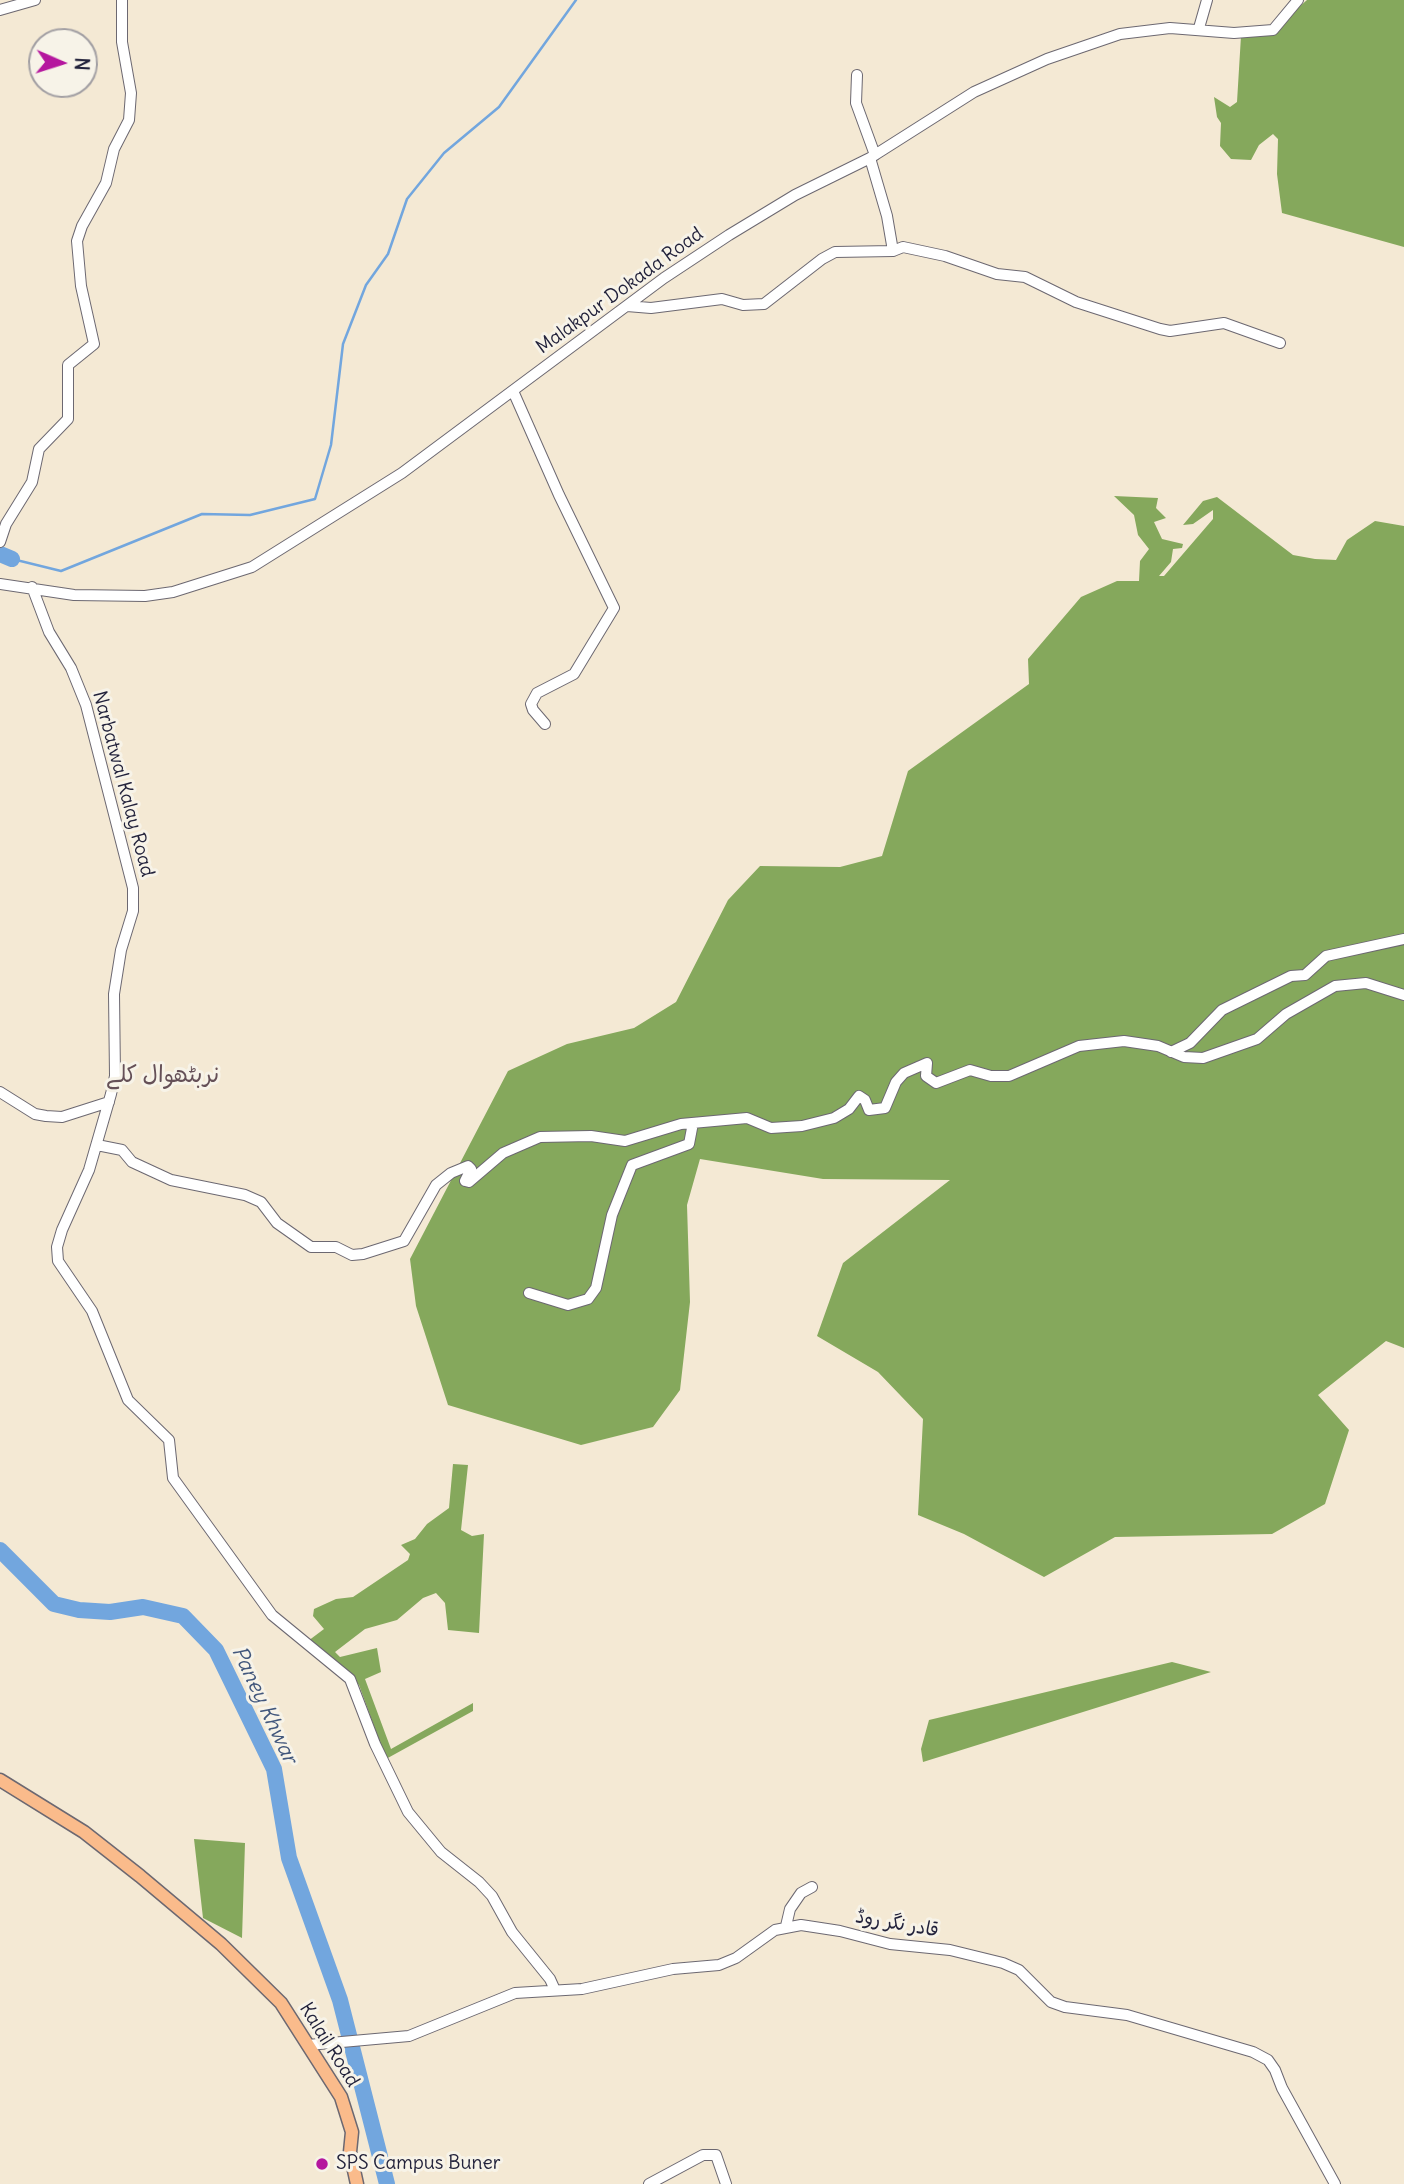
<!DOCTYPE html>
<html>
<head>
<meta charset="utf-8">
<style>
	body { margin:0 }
	#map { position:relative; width:1404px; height:2184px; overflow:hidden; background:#f4e9d4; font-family:Delius,sans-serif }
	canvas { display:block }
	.north { position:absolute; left:28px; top:28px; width:70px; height:70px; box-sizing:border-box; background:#f7f3e8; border:2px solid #a29fa3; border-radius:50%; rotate:93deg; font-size:19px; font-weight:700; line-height:28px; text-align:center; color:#22223b }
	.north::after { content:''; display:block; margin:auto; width:24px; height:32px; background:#b5179e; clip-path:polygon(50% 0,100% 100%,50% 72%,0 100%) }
</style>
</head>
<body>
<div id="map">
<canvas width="1404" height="2184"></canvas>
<div class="north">N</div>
</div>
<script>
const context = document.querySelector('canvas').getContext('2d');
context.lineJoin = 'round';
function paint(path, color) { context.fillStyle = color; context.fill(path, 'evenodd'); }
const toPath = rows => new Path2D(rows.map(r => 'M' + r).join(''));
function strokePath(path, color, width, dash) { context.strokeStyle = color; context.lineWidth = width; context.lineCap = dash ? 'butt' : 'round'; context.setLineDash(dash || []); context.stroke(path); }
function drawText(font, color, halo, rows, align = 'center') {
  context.font = font + ' Delius,"Playpen Sans Arabic",sans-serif'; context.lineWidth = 6; context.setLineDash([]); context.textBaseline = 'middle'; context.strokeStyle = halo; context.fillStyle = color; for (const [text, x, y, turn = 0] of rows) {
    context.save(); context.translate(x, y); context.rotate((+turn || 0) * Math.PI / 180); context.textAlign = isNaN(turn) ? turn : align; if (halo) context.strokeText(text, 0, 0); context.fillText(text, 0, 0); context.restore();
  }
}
const forest = toPath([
	[1307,0,1404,0,1404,247,1282,213,1277,174,1278,139,1273,134,1259,145,1251,160,1231,159,1220,146,1221,123,1217,117,1214,97,1230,107,1237,102,1241,36,1281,23],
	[1114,496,1158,498,1156,508,1166,518,1154,522,1162,539,1183,544,1182,548,1173,549,1171,562,1159,576,1164,576,1213,519,1213,510,1193,524,1183,525,1203,501,1217,497,1293,555,1315,559,1336,560,1347,540,1375,521,1404,526,1404,1348,1386,1341,1318,1395,1349,1430,1325,1504,1272,1534,1115,1537,1044,1577,964,1534,918,1515,923,1419,878,1372,817,1336,843,1263,950,1180,823,1179,700,1159,687,1205,690,1302,680,1390,653,1427,581,1445,448,1405,416,1306,410,1259,508,1071,567,1044,634,1028,676,1002,728,900,760,866,840,867,882,856,908,771,1029,684,1028,659,1081,597,1117,581,1139,581,1140,561,1149,549,1138,535,1134,515],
	[453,1464,468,1465,461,1530,472,1536,484,1534,479,1633,448,1630,445,1603,436,1593,423,1598,397,1620,365,1629,335,1652,340,1657,377,1648,381,1672,365,1679,391,1749,473,1703,473,1711,386,1759,359,1685,308,1641,324,1629,313,1616,314,1609,336,1599,353,1597,408,1560,410,1554,401,1545,415,1539,427,1524,449,1508],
	[1172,1662,1211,1672,923,1762,921,1749,929,1720],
	[194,1839,245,1843,242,1938,203,1918]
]);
const stream = toPath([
	[0,556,61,571,202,514,250,515,315,499,331,445,343,344,366,285,388,254,407,199,444,153,499,107,576,0]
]);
const river = toPath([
	[0,554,12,559],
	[0,1550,54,1604,79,1610,110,1612,143,1607,183,1616,216,1650,274,1769,289,1858,340,2000,387,2184]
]);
const minor = toPath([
	[0,10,35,0],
	[1199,28,1207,0],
	[857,75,856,103,875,155],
	[870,158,887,216,893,251],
	[627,306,651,308,722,299,743,305,764,304,822,259,835,252,893,251,903,247,945,256,997,274,1025,277,1076,302,1160,329,1170,331,1224,323,1280,343],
	[513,391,559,495,614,608,574,674,537,693,531,704,533,710,545,724],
	[0,542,6,524,32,482,39,449,68,419,68,365,94,344,81,286,77,241,82,226,106,183,114,149,129,120,131,93,122,42,122,0],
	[0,584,74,595,145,596,173,592,252,567,402,473,664,278,729,235,795,195,870,158,974,92,1047,59,1120,34,1170,28,1234,33,1273,30,1298,0],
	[32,587,49,632,71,668,86,705,133,888,133,911,121,950,114,994,115,1076,111,1094,89,1170,62,1230,57,1247,58,1261,92,1311,128,1400,169,1440,173,1478,272,1615,350,1679,375,1744,408,1812,441,1852,479,1882,492,1896,512,1932,550,1979,555,1990],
	[1171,1052,1190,1043,1222,1010,1291,976,1305,975,1326,956,1404,939],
	[0,1092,35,1114,46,1116,62,1117,109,1102],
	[97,1145,122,1150,132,1162,171,1180,245,1195,261,1202,277,1223,311,1247,336,1247,352,1255,363,1254,404,1241,436,1185,451,1173,468,1166,471,1169,465,1181,469,1182,503,1153,540,1137,591,1136,625,1141,681,1124,747,1118,771,1128,802,1126,834,1118,849,1109,859,1096,865,1100,869,1110,885,1108,896,1082,904,1073,927,1063,926,1076,936,1083,970,1070,991,1076,1009,1076,1079,1046,1124,1041,1158,1046,1184,1057,1203,1058,1257,1039,1286,1014,1335,986,1366,983,1404,995],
	[529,1293,568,1305,588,1299,596,1288,612,1215,632,1165,689,1144,693,1123],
	[786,1926,790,1909,801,1893,812,1887],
	[308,2045,409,2036,515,1993,582,1989,673,1969,719,1965,736,1958,775,1930,801,1925,840,1931,890,1944,950,1950,1003,1963,1019,1970,1051,2002,1065,2007,1127,2015,1253,2052,1268,2060,1275,2070,1282,2088,1335,2184],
	[649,2184,703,2155,716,2155,726,2184]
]);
const major = toPath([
	[0,1780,84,1832,140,1876,221,1944,281,2003,341,2097,352,2132,350,2152,357,2184]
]);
const markers = [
	[322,2164,7,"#b5179e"]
];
const streetNames = [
	["Malakpur Dokada Road",620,291,-36],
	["Narbatwal Kalay Road",123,784,75],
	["قادر نگر روڈ",897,1924,10],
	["Kalail Road",329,2045,58]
];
const poiNames = [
	["SPS Campus Buner",336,2164]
];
const waterNames = [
	["Paney Khwar",264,1705,65]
];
const quarterNames = [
	["نربٹھوال کلے",163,1075]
];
paint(forest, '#85a85c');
strokePath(stream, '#72a6de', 2.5);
strokePath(river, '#72a6de', 16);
strokePath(minor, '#6c6871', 12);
strokePath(major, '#6c6871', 15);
strokePath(minor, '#fff', 10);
strokePath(major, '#fabb8b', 12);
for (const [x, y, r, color] of markers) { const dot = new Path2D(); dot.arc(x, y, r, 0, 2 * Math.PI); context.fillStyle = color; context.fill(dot); strokePath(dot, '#f7f3e8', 2.5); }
drawText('19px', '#22223b', '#f7f3e8', streetNames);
drawText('19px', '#22223b', '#f7f3e8', poiNames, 'left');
drawText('italic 21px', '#42577c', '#f7f3e8', waterNames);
drawText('23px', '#655057', '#f7f3e8', quarterNames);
</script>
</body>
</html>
